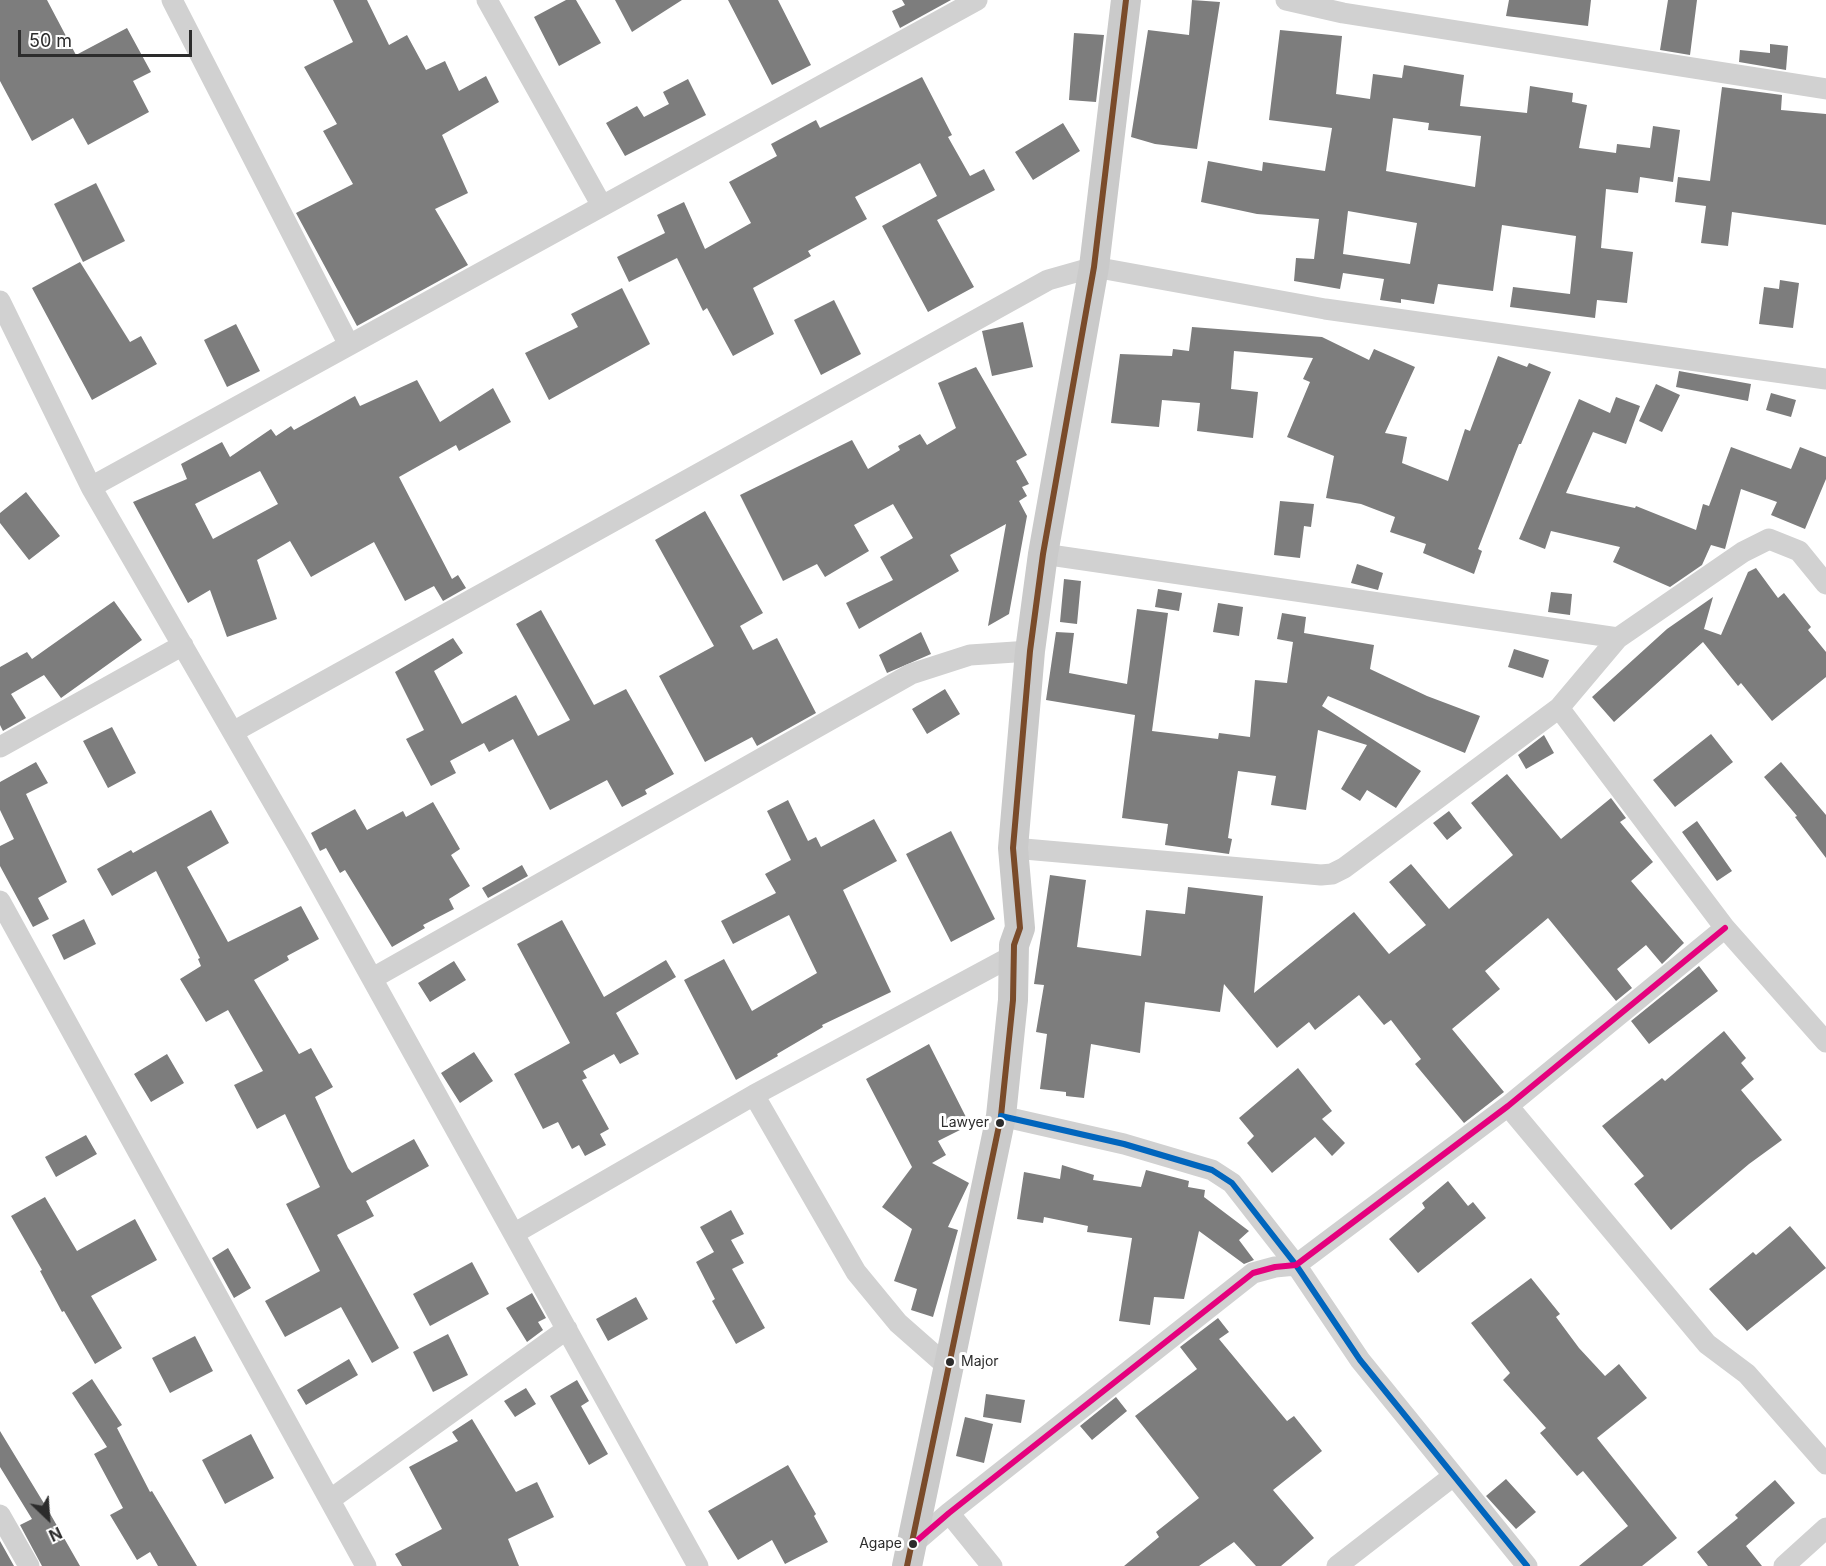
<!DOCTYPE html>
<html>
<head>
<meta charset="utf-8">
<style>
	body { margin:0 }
	#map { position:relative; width:1826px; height:1566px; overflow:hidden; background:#fff; font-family:Inter,sans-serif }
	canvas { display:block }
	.north { position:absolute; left:18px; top:1488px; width:60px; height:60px; -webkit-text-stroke:4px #fff; paint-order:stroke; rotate:155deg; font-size:16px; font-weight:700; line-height:24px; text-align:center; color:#2c2c2c }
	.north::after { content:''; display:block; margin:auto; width:21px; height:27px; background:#2c2c2c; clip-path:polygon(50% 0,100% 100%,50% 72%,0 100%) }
	.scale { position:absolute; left:18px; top:30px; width:174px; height:27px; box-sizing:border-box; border:3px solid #2c2c2c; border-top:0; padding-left:8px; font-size:18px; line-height:21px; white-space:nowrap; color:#2c2c2c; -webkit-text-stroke:4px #fff; paint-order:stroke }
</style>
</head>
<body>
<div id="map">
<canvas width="1826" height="1566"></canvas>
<div class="north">N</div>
<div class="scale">50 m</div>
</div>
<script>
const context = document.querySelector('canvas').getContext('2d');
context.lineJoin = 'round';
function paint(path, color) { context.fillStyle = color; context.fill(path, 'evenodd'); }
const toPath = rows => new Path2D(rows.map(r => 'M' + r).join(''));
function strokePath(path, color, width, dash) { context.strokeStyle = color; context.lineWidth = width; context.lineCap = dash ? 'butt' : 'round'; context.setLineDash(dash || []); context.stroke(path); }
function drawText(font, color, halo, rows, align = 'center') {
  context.font = font + ' Inter,sans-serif'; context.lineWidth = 6; context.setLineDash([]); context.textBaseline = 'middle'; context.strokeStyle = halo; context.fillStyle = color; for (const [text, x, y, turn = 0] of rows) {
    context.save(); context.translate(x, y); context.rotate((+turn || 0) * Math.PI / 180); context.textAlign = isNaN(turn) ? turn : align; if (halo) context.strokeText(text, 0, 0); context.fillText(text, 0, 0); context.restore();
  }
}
const building = toPath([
	[0,0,47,0,76,55,127,28,151,72,133,81,149,112,88,145,73,118,32,141,0,81],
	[333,0,367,0,389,45,407,35,426,70,445,61,459,91,486,76,499,102,442,135,468,193,435,209,468,265,357,326,296,213,353,184,323,131,337,124,304,67,353,42],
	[566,0,576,0,601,43,559,66,534,17],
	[615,0,682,0,632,32],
	[728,0,778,0,811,65,772,85],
	[902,0,951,0,900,28,892,11,905,5],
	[1192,0,1220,2,1197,149,1155,144,1131,137,1148,30,1189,35],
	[1509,0,1591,0,1588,26,1506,16],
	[1668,0,1697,0,1690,55,1660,50],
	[1280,30,1342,36,1336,94,1370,99,1373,74,1402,78,1404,65,1464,75,1460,106,1527,113,1530,86,1573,93,1572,102,1587,105,1579,148,1616,153,1617,144,1650,148,1653,126,1680,130,1673,182,1640,177,1638,193,1606,189,1601,248,1633,252,1627,303,1597,300,1595,318,1510,307,1513,287,1570,294,1576,236,1502,225,1493,291,1438,284,1434,304,1401,299,1401,303,1380,300,1384,279,1343,273,1340,289,1294,281,1296,258,1314,259,1319,219,1257,214,1201,202,1208,161,1262,171,1263,162,1325,171,1332,128,1269,120],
	[1393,118,1429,123,1428,130,1481,136,1475,187,1386,171],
	[1348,211,1417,223,1410,264,1343,254],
	[1074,33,1104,35,1096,102,1069,100],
	[1770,44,1788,46,1786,70,1739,62,1740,50,1770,53],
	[922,77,952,135,948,137,970,176,984,169,995,190,937,220,974,287,928,312,882,226,937,196,920,163,855,197,867,219,808,251,811,256,753,288,774,334,733,356,707,308,703,311,677,258,629,282,617,257,665,233,657,215,684,202,705,249,751,223,729,182,777,156,771,144,816,120,820,128],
	[688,79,706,115,625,156,606,123,637,106,644,117,669,104,663,92],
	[1722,87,1782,95,1781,110,1826,114,1826,225,1732,212,1728,246,1701,243,1706,206,1675,202,1678,177,1710,181],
	[1063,123,1080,151,1033,180,1015,152],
	[96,183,125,241,83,262,54,204],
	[80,262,130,342,141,336,157,364,92,400,32,288],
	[1780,280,1799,283,1793,328,1759,324,1764,287,1779,289],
	[622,288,650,344,549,400,525,353,578,327,571,314],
	[834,300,861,354,821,375,794,320],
	[1023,322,1033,367,992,376,982,331],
	[236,324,260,371,227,387,204,340],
	[1192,327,1322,337,1369,360,1374,349,1415,367,1385,433,1407,437,1402,463,1448,481,1465,429,1470,431,1498,356,1527,367,1529,363,1551,372,1521,444,1519,444,1478,549,1482,551,1474,574,1423,553,1426,544,1390,532,1395,517,1361,504,1326,498,1334,456,1287,437,1310,382,1303,379,1313,358,1234,351,1231,389,1258,392,1253,438,1197,431,1200,403,1162,400,1159,427,1111,423,1120,354,1172,356,1173,349,1189,351],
	[976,367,1027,455,1016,461,1029,484,1022,487,1027,496,1019,501,1027,516,1009,614,988,626,1006,524,950,555,959,571,859,629,846,603,893,580,880,557,913,538,893,504,854,525,869,551,825,577,817,564,783,581,740,495,852,440,868,469,900,450,898,446,920,434,927,445,956,428,938,383],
	[1679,371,1751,384,1748,401,1676,387],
	[417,380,440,422,493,388,511,422,459,451,456,445,399,477,452,579,458,575,466,588,443,601,434,586,405,601,374,542,311,577,290,541,257,560,277,619,227,637,210,590,188,603,133,502,187,479,181,464,222,442,230,457,271,429,276,436,291,426,294,430,355,396,360,406],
	[260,471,278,504,213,539,195,504],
	[1656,384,1680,395,1662,432,1639,421],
	[1771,393,1796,400,1791,417,1766,410],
	[1616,397,1640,406,1626,444,1593,432,1566,493,1635,508,1636,506,1696,530,1703,504,1709,506,1731,447,1791,469,1800,447,1826,457,1826,479,1805,529,1771,515,1777,502,1741,489,1725,549,1711,545,1702,565,1670,587,1613,562,1620,547,1551,531,1545,549,1519,539,1579,399,1610,413],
	[26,492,60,536,29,560,0,523,0,513],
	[1280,501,1314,504,1311,527,1304,526,1300,558,1274,555],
	[705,511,763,613,740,626,753,650,777,638,816,713,757,746,752,737,705,762,659,676,714,646,655,540],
	[1357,564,1383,573,1378,590,1351,583],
	[1756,568,1778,598,1784,593,1811,627,1808,630,1826,652,1826,677,1772,721,1741,683,1738,686,1703,642,1614,722,1592,697,1667,629,1713,597,1704,629,1721,635,1748,572],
	[1064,579,1081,581,1077,624,1060,622],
	[1158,589,1182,593,1179,611,1155,607],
	[1551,592,1572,594,1570,615,1548,612],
	[114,601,142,640,61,698,44,675,11,694,26,718,3,731,0,725,0,667,27,652,32,659],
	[1218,603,1243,607,1239,636,1213,632],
	[1137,609,1168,613,1152,731,1218,739,1219,733,1250,737,1255,680,1287,683,1293,642,1277,639,1282,613,1306,617,1304,633,1374,645,1370,669,1427,696,1480,716,1465,753,1328,696,1322,706,1421,771,1396,808,1367,790,1360,801,1341,789,1367,745,1318,730,1306,810,1271,805,1276,776,1238,771,1228,838,1232,839,1229,854,1165,845,1168,824,1122,818,1135,715,1046,700,1056,632,1074,633,1069,673,1127,684],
	[541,610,594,705,626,689,674,774,645,790,647,794,622,807,607,780,550,810,513,739,489,752,484,743,450,761,456,773,431,786,406,739,424,730,395,672,453,638,463,653,434,671,462,724,516,695,538,736,570,720,516,624],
	[921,632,931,654,887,673,879,655],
	[1514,649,1549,660,1543,678,1508,667],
	[945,689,960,714,927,734,912,709],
	[112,727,136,773,108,788,83,741],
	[1711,734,1733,762,1675,807,1653,780],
	[1544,735,1554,753,1526,769,1518,755],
	[36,762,48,783,26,794,67,882,38,898,49,919,33,927,0,866,0,846,14,839,0,810,0,782],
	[1781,762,1826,815,1826,858,1795,817,1797,816,1764,777],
	[1507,774,1561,839,1611,798,1626,818,1620,822,1653,862,1631,881,1684,943,1662,964,1646,945,1617,969,1632,988,1616,1001,1548,918,1485,971,1500,989,1452,1029,1504,1092,1464,1123,1415,1064,1421,1059,1391,1020,1384,1025,1359,995,1315,1030,1309,1022,1277,1048,1224,984,1220,1012,1145,1002,1140,1053,1091,1044,1084,1098,1066,1096,1066,1092,1040,1089,1047,1034,1036,1032,1044,985,1034,984,1050,875,1086,880,1077,947,1141,956,1146,910,1185,914,1188,887,1263,896,1254,993,1354,912,1389,954,1426,925,1389,882,1411,864,1449,909,1513,855,1471,803],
	[788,800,808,841,816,837,821,847,874,819,897,861,843,890,891,992,822,1025,823,1027,777,1054,778,1056,736,1080,684,980,724,959,752,1011,817,973,789,915,733,944,721,921,776,893,765,874,791,860,767,811],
	[433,802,460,849,451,855,470,886,449,899,454,909,423,925,425,928,392,947,345,870,340,873,326,848,320,851,311,833,355,809,367,830,403,811,406,817],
	[211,810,229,843,187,867,228,942,301,906,319,939,287,956,289,960,254,980,299,1054,311,1048,333,1087,315,1097,348,1168,352,1173,414,1139,429,1166,366,1201,374,1216,337,1235,399,1348,372,1363,341,1307,285,1337,265,1301,320,1271,286,1204,320,1187,285,1114,257,1129,234,1085,263,1071,228,1010,206,1022,180,979,201,966,198,959,200,958,156,871,112,896,97,869,131,850,133,853],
	[1449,811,1462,828,1447,840,1433,823],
	[1697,821,1732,871,1717,881,1682,832],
	[951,831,995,919,951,942,906,854],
	[522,865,528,876,488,898,482,888],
	[84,919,96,944,64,960,52,935],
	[562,920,604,997,666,960,676,977,616,1013,639,1054,620,1064,614,1054,583,1071,587,1078,582,1080,609,1129,600,1134,606,1145,585,1156,579,1145,572,1149,558,1122,543,1129,514,1074,570,1043,517,944],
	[454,961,466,980,430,1002,418,983],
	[1699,966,1718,991,1649,1044,1631,1021],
	[1724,1031,1746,1058,1741,1063,1754,1079,1741,1090,1782,1140,1749,1164,1671,1230,1634,1184,1644,1176,1602,1126,1662,1078,1665,1081],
	[929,1044,970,1125,938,1141,946,1155,932,1163,969,1183,948,1227,958,1230,933,1317,911,1310,917,1289,894,1281,912,1229,882,1207,912,1167,866,1079],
	[474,1052,493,1081,460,1103,441,1073],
	[167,1054,184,1083,151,1102,134,1074],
	[1298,1068,1332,1111,1322,1119,1345,1143,1332,1156,1315,1137,1272,1173,1247,1143,1254,1136,1239,1118],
	[86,1135,97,1154,56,1177,45,1157],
	[1062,1165,1094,1175,1093,1180,1141,1187,1146,1170,1189,1181,1188,1187,1205,1190,1204,1197,1249,1231,1239,1240,1254,1260,1244,1264,1199,1231,1184,1299,1154,1297,1150,1325,1119,1321,1132,1238,1087,1232,1088,1226,1044,1217,1043,1223,1017,1219,1024,1172,1060,1179],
	[1448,1181,1468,1206,1473,1202,1486,1218,1418,1273,1389,1239,1425,1208,1422,1203],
	[45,1197,77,1251,135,1219,157,1260,91,1296,122,1348,95,1364,64,1311,62,1312,40,1271,42,1270,11,1216],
	[731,1210,744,1234,731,1240,744,1263,732,1269,765,1328,736,1344,712,1301,715,1299,696,1262,714,1252,700,1227],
	[1790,1226,1826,1268,1747,1331,1709,1289,1753,1252,1756,1255],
	[228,1248,251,1288,234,1298,212,1258],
	[472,1262,489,1294,430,1326,413,1294],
	[1531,1278,1560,1314,1556,1317,1579,1348,1605,1376,1619,1364,1647,1398,1597,1438,1677,1538,1642,1566,1579,1566,1628,1526,1583,1471,1577,1476,1540,1433,1546,1428,1503,1380,1510,1373,1471,1323],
	[532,1293,546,1318,538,1322,543,1330,527,1342,506,1308],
	[636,1297,648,1319,608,1341,596,1319],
	[1218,1318,1229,1332,1219,1339,1287,1421,1294,1416,1322,1451,1273,1490,1314,1538,1281,1566,1256,1566,1234,1542,1199,1566,1124,1566,1159,1537,1156,1532,1199,1498,1135,1416,1197,1369,1180,1347],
	[448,1334,468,1375,433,1392,413,1352],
	[195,1336,213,1371,170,1393,152,1358],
	[349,1359,358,1375,306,1405,297,1390],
	[92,1379,122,1425,117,1428,150,1492,152,1491,197,1566,158,1566,150,1552,137,1560,110,1515,123,1508,94,1454,107,1447,72,1393],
	[577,1380,589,1401,581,1406,608,1454,589,1465,550,1396],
	[526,1388,536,1404,515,1417,504,1401],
	[986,1394,1025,1400,1021,1423,983,1417],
	[1116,1397,1127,1411,1092,1440,1080,1426],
	[965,1417,993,1424,984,1463,956,1456],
	[472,1419,516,1492,537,1482,554,1517,508,1539,519,1566,402,1566,395,1554,442,1529,409,1467,458,1441,452,1432],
	[0,1431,48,1510,80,1566,42,1566,20,1525,32,1519,0,1467],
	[251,1434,274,1478,225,1504,202,1460],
	[788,1465,816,1514,814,1516,828,1542,785,1564,772,1540,738,1560,708,1511],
	[1506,1479,1536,1512,1516,1529,1486,1496],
	[1775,1480,1795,1503,1746,1546,1762,1566,1708,1566,1697,1552,1738,1518,1735,1515],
	[0,1541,14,1566,0,1566]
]);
const street = toPath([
	[172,0,349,345],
	[487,0,602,206],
	[1286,0,1343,13,1826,89],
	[0,301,91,487,299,847,698,1566],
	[91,487,977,0],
	[1043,554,1618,638,1743,552,1769,539,1799,551,1826,584],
	[1618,638,1559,708,1725,928,1826,1042],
	[233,732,1048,280,1094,267,1325,309,1826,379],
	[0,747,183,645],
	[1013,848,1321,875,1332,874,1344,868,1559,708],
	[0,901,366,1566],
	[373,978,911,674,970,655,1030,651],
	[754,1095,856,1272,898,1323,948,1367],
	[1508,1106,1707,1344,1747,1374,1826,1464],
	[1001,1116,1124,1144,1212,1170,1232,1183,1296,1265,1360,1360,1527,1566],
	[515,1233,754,1095,1014,955],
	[331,1499,567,1329],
	[949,1513,992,1566],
	[0,1515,29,1566],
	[913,1544,949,1513,1253,1273,1275,1267,1296,1265,1508,1106,1725,928],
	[1337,1566,1452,1477],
	[1784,1566,1826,1528]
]);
const secondary = toPath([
	[907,1566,1001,1116,1013,1000,1014,945,1020,928,1013,848,1030,651,1043,554,1094,267,1126,0]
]);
const bus1 = toPath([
	[907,1566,1001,1116,1013,1000,1014,945,1020,928,1013,848,1030,651,1043,554,1094,267,1126,0]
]);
const bus2 = toPath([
	[1001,1116,1124,1144,1212,1170,1232,1183,1296,1265,1360,1360,1527,1566]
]);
const bus3 = toPath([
	[913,1544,949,1513,1253,1273,1275,1267,1296,1265,1508,1106,1725,928]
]);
const markers = [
	[1000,1123,5,"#2c2c2c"],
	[950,1362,5,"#2c2c2c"],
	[913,1544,5,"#2c2c2c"]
];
const busNames = [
	["Lawyer",989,1123],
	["Major",961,1362,"left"],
	["Agape",902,1544]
];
paint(building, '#7d7d7d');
strokePath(street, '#d1d1d1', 21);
strokePath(secondary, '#cacaca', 30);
strokePath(bus1, '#7a4b2a', 6);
strokePath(bus2, '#0065bd', 6);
strokePath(bus3, '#e5007d', 6);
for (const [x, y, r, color] of markers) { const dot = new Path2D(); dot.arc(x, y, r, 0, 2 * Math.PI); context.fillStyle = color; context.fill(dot); strokePath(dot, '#fff', 2); }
drawText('14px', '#2c2c2c', '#fff', busNames, 'right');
</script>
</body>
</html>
